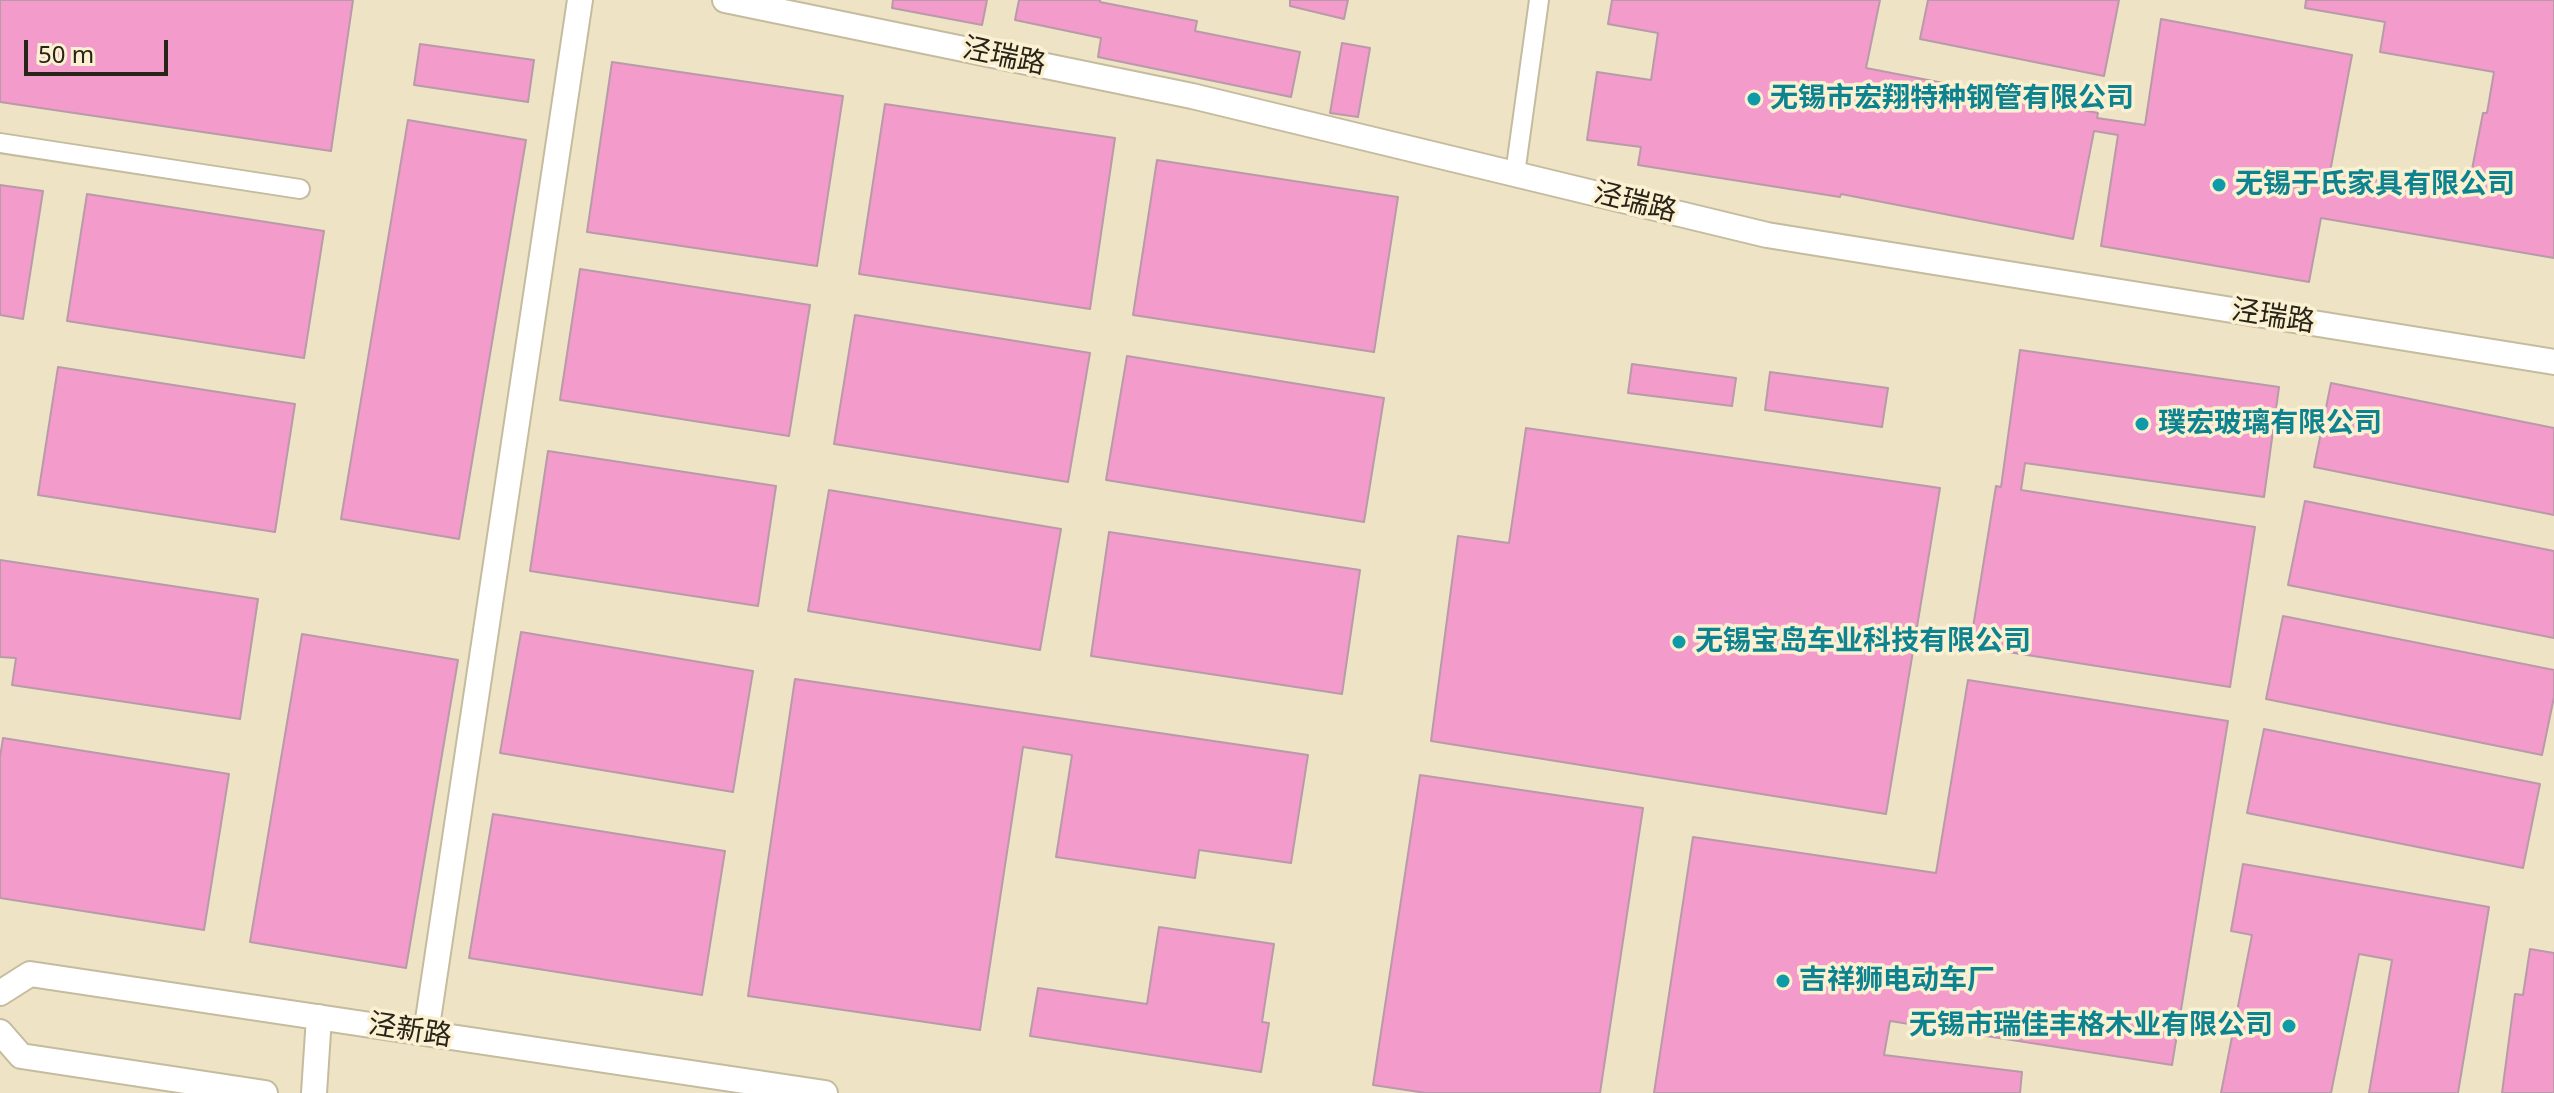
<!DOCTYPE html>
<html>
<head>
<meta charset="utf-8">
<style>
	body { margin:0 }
	#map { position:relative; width:2554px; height:1093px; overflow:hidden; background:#eee3c5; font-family:"Noto Sans",sans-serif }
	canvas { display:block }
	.scale { position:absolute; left:24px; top:40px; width:144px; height:36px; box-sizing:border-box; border:4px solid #282419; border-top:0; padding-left:10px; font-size:24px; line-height:28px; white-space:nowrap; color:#282419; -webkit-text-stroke:6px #fbf0d2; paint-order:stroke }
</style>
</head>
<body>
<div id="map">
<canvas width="2554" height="1093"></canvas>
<div class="scale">50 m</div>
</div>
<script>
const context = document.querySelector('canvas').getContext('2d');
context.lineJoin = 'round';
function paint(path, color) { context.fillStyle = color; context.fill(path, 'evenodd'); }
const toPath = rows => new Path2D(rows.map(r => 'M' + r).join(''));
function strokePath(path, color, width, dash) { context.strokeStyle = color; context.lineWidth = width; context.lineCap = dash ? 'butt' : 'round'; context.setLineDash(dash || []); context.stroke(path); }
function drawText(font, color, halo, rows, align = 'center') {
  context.font = font + ' "Noto Sans","Noto Sans SC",sans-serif'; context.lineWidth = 7; context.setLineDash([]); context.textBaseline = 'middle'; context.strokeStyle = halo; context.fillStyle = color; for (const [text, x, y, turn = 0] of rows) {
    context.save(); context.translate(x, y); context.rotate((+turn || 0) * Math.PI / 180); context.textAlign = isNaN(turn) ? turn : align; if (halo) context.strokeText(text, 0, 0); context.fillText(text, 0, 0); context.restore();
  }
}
const building = toPath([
	[0,0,353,0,331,151,0,102,0,0],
	[893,0,987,0,982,25,892,8,893,0],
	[1019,0,1100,0,1100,2,1197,21,1195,31,1300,52,1291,97,1098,57,1101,38,1015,20,1019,0],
	[1290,0,1348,0,1344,19,1290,6,1290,0],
	[1612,0,1880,0,1866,68,2098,113,2097,118,2145,125,2161,19,2352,55,2330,172,2467,195,2483,113,2487,113,2494,72,2380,52,2385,22,2305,8,2306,0,2554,0,2554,258,2321,218,2309,282,2101,246,2118,135,2094,131,2073,239,1841,194,1840,197,1638,165,1641,147,1587,140,1597,72,1651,80,1658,33,1608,24,1612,0],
	[1928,0,2119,0,2104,76,1920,39,1928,0],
	[1342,43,1370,48,1358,117,1330,113,1342,43],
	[420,44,534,60,528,102,414,85,420,44],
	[612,62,843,96,817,266,587,232,612,62],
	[885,104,1115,138,1090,309,859,274,885,104],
	[408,120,526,140,459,539,341,519,408,120],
	[1157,160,1398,197,1374,352,1133,315,1157,160],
	[0,185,43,191,23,319,0,315,0,185],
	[87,194,324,231,304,358,67,321,87,194],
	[580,269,810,305,789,436,560,400,580,269],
	[855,315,1090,353,1068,482,834,444,855,315],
	[2020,350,2279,387,2264,497,2025,463,2021,490,2255,527,2230,687,1970,646,1996,486,2001,487,2020,350],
	[1127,356,1384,398,1364,522,1106,480,1127,356],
	[1632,364,1736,378,1732,406,1628,393,1632,364],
	[58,367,295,404,275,532,38,495,58,367],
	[1770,372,1888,388,1882,427,1765,410,1770,372],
	[2331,383,2554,428,2554,515,2314,467,2331,383],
	[1526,428,1940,488,1886,814,1431,741,1458,536,1509,543,1526,428],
	[548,451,776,486,758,606,530,571,548,451],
	[829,490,1061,529,1040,650,808,611,829,490],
	[2305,501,2554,551,2554,638,2288,585,2305,501],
	[1109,532,1360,570,1342,694,1091,656,1109,532],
	[0,560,258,599,240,719,12,685,16,658,0,657,0,560],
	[2283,616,2554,670,2554,697,2542,755,2266,699,2283,616],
	[521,632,753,671,733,792,500,753,521,632],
	[302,634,458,660,406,968,250,942,302,634],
	[795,679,1308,755,1291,863,1199,850,1195,878,1056,857,1072,755,1023,747,980,1030,748,996,795,679],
	[1968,680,2228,721,2172,1065,1890,1021,1884,1055,2022,1072,2020,1093,1654,1093,1693,837,1936,873,1968,680],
	[2264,729,2540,784,2523,868,2247,813,2264,729],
	[3,738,229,774,204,930,0,898,0,757,3,738],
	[1420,775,1643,808,1600,1093,1426,1093,1373,1085,1420,775],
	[493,814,725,851,702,995,469,958,493,814],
	[2243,864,2489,907,2458,1093,2369,1093,2392,960,2359,954,2331,1093,2221,1093,2252,935,2231,931,2243,864],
	[1159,927,1274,944,1262,1022,1269,1023,1261,1072,1030,1036,1038,988,1147,1004,1159,927],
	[2530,949,2554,953,2554,1093,2502,1093,2515,994,2523,995,2530,949]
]);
const street = toPath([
	[0,143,300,189],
	[1515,174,1539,0]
]);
const secondary = toPath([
	[725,0,1192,96,1767,235,2554,362],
	[0,993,30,974,825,1093],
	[0,1032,21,1056,265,1093],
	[426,1033,580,0],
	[314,1093,319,1017]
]);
const markers = [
	[1754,99,8,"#0f9aa8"],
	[2219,185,8,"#0f9aa8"],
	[2142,424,8,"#0f9aa8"],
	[1679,642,8,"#0f9aa8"],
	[1783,981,8,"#0f9aa8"],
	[2289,1026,8,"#0f9aa8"]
];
const streetNames = [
	["泾瑞路",1004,57,12],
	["泾瑞路",1635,203,14],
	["泾瑞路",2273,317,9],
	["泾新路",410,1031,9]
];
const cultureNames = [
	["无锡市宏翔特种钢管有限公司",1770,99],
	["无锡于氏家具有限公司",2235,185],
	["璞宏玻璃有限公司",2158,424],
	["无锡宝岛车业科技有限公司",1695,642],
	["吉祥狮电动车厂",1799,981],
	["无锡市瑞佳丰格木业有限公司",2273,1026,"right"]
];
paint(building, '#f39bca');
strokePath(building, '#b89aa9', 2);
strokePath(street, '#c5bb9e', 22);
strokePath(secondary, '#c5bb9e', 28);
strokePath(street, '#fff', 18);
strokePath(secondary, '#fff', 24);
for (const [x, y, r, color] of markers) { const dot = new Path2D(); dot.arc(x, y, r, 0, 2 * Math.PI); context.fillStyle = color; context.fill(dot); strokePath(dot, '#fbf0d2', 3); }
drawText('28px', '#282419', '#fbf0d2', streetNames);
drawText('bold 28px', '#0d838f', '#fbf0d2', cultureNames, 'left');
</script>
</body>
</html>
